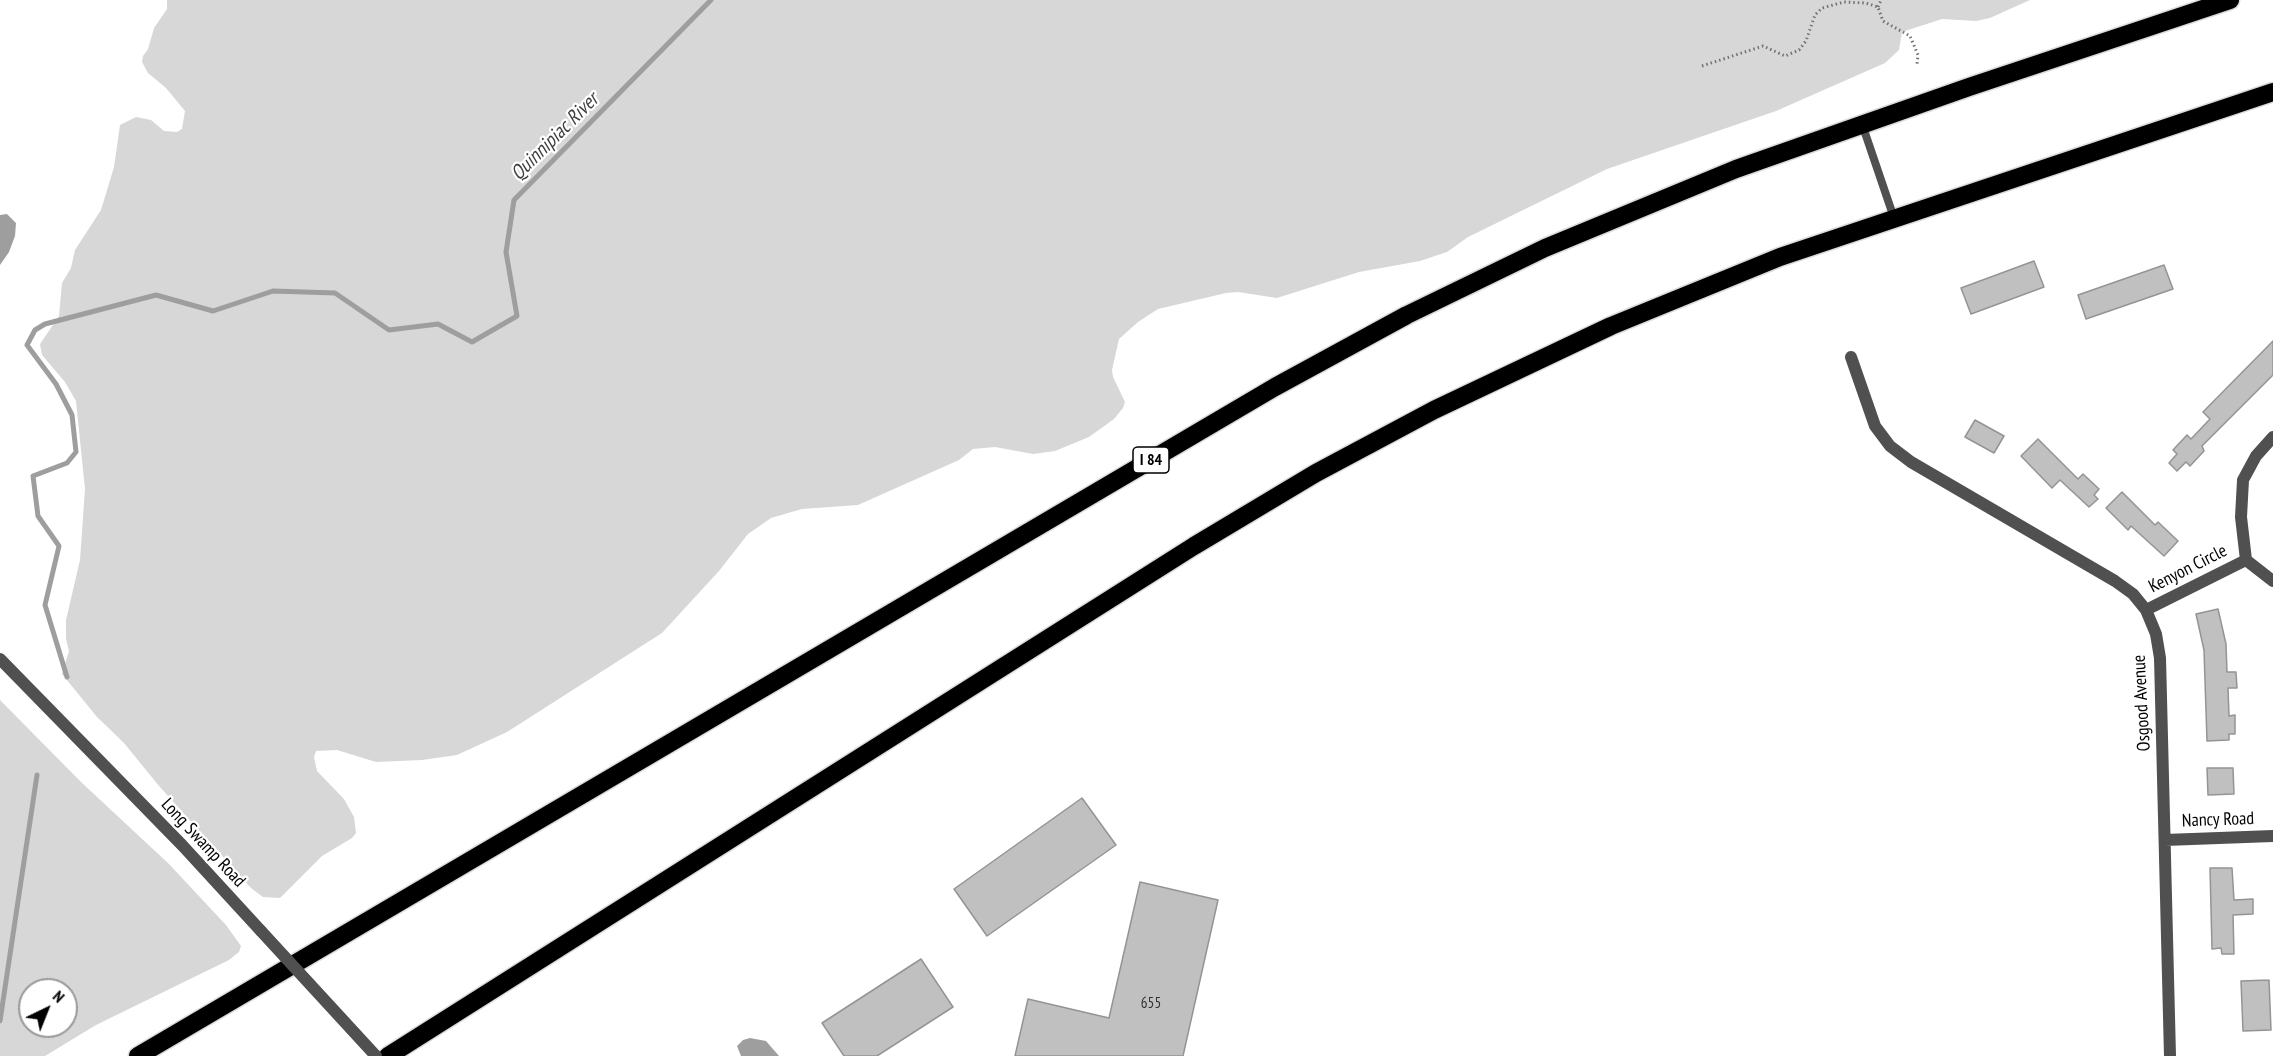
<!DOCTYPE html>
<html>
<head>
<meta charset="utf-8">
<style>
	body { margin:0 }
	#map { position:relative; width:2273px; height:1056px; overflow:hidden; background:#fff; font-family:"PT Sans Narrow",sans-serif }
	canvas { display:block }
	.north { position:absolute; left:18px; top:978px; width:60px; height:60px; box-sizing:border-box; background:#fff; border:2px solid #999; border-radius:50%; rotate:43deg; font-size:16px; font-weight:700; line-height:24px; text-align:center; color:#000 }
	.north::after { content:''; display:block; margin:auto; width:21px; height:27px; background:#000; clip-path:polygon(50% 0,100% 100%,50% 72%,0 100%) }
</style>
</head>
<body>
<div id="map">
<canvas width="2273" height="1056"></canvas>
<div class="north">N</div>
</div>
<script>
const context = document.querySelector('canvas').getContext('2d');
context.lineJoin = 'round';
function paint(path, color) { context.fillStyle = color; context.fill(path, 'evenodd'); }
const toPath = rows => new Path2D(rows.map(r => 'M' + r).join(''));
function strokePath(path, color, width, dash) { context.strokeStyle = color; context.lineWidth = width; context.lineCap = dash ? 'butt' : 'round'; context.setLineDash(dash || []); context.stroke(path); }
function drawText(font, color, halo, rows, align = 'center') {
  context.font = font + ' "PT Sans Narrow",sans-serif'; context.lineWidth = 4.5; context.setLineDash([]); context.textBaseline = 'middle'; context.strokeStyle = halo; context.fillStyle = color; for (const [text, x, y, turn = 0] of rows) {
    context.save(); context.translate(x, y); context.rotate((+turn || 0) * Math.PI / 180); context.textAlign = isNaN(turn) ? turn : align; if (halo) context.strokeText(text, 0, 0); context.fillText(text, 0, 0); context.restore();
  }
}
const green = toPath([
	[167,0,2030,0,1990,18,1976,21,1942,19,1902,32,1899,50,1885,63,1776,111,1607,169,1468,237,1447,252,1420,261,1359,272,1277,298,1238,292,1226,293,1158,309,1138,322,1119,339,1112,370,1113,377,1125,402,1123,408,1114,419,1089,437,1055,451,1033,454,995,447,973,449,959,460,858,505,802,509,771,518,748,534,719,571,662,633,507,732,457,755,422,760,376,762,337,750,316,751,314,757,317,771,344,799,354,817,356,833,352,838,322,856,280,898,263,897,251,888,159,786,124,743,97,717,62,674,69,651,66,639,66,620,80,560,85,489,76,401,65,382,42,355,40,344,59,316,62,283,71,268,75,250,101,210,114,167,120,125,136,117,151,120,164,131,177,132,182,129,185,111,166,88,148,73,142,62,143,56,148,49,154,28,167,9],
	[0,700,81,782,169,864,226,925,241,946,239,952,229,960,96,1025,45,1056,0,1056],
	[30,990,66,990,66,1026,30,1026]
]);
const water = toPath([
	[7,214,16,223,15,236,9,252,0,265,0,215],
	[750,1038,766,1041,779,1056,741,1056,737,1046,743,1040]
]);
const stream = toPath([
	[67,677,45,605,59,546,38,516,33,476,67,463,76,452,72,415,56,384,27,345,35,330,45,324,156,295,213,311,273,291,335,293,389,330,438,324,472,342,517,316,506,252,514,200,711,0],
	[0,1021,37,775]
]);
const building = toPath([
	[2034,261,2044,287,1971,314,1961,288,2034,261],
	[2164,265,2173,289,2086,319,2078,295,2164,265],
	[2273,341,2273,375,2202,446,2204,451,2190,466,2186,462,2177,471,2169,463,2177,454,2173,450,2187,435,2191,439,2210,419,2203,412,2273,341],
	[1975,420,2004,436,1994,453,1965,437,1975,420],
	[2038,439,2078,479,2083,474,2099,489,2094,495,2098,499,2089,507,2060,480,2052,488,2021,456,2038,439],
	[2122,492,2155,525,2158,522,2178,541,2164,556,2131,526,2128,530,2106,508,2122,492],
	[2218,609,2226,644,2227,672,2236,672,2237,688,2228,688,2229,716,2235,715,2235,734,2229,734,2229,740,2207,741,2204,650,2196,614,2218,609],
	[2207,768,2233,768,2234,794,2208,795,2207,768],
	[1082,798,1116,845,987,936,954,889,1082,798],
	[2210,868,2232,868,2234,900,2253,899,2253,914,2233,915,2234,954,2222,954,2221,948,2212,949,2210,868],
	[1140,882,1218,900,1183,1056,1015,1056,1028,999,1109,1018,1140,882],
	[921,959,953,1007,877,1056,844,1056,822,1023,921,959],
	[2269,980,2271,1030,2243,1031,2241,981,2269,980]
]);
const path = toPath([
	[1878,7,1881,0],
	[1702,66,1763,46,1785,56,1799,50,1806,41,1815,15,1822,8,1844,2,1866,3,1878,7,1883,21,1910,36,1918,55,1917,64]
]);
const service = toPath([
	[1862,124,1894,218]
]);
const minor = toPath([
	[1851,357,1875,426,1890,446,1911,462,2115,581,2133,594,2146,610,2156,634,2160,658,2170,1056],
	[2273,437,2256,456,2243,480,2241,517,2246,560,2273,581],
	[2146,610,2246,560],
	[0,659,182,845,261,931],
	[2165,840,2273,836]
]);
const motorway = toPath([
	[138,1056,1275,387,1407,315,1545,248,1736,169,1969,87,2230,0],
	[388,1056,1194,546,1316,473,1434,410,1611,326,1780,257,2273,92]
]);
const minorBridge = toPath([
	[261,931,376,1056]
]);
const numberNames = [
	["655",1151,1004]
];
const shields = [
	[1151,460,36]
];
const shieldNames = [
	["I 84",1151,460]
];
const streetNames = [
	["Kenyon Circle",2188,569,-27],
	["Osgood Avenue",2142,703,-93],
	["Nancy Road",2218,820,-2],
	["Long Swamp Road",203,843,47]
];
const waterNames = [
	["Quinnipiac River",555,137,-45]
];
paint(green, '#d7d7d7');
paint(water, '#9e9e9e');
strokePath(stream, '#9e9e9e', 5);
paint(building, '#c0c0c0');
strokePath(building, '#949494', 1.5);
strokePath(motorway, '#dbdbdb', 21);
strokePath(path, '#727272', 3, [1.5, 3]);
strokePath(service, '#505050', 8);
strokePath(minor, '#505050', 12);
strokePath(motorway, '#000', 18);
strokePath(minorBridge, '#505050', 12);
drawText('15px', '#303030', null, numberNames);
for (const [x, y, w] of shields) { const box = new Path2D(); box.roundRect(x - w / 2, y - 13, w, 26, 4.5); context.fillStyle = '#fff'; context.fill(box); strokePath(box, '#000', 1.5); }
drawText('bold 16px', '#000', null, shieldNames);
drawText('18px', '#000', '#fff', streetNames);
drawText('italic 20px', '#3f3f3f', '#fff', waterNames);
</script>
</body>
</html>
